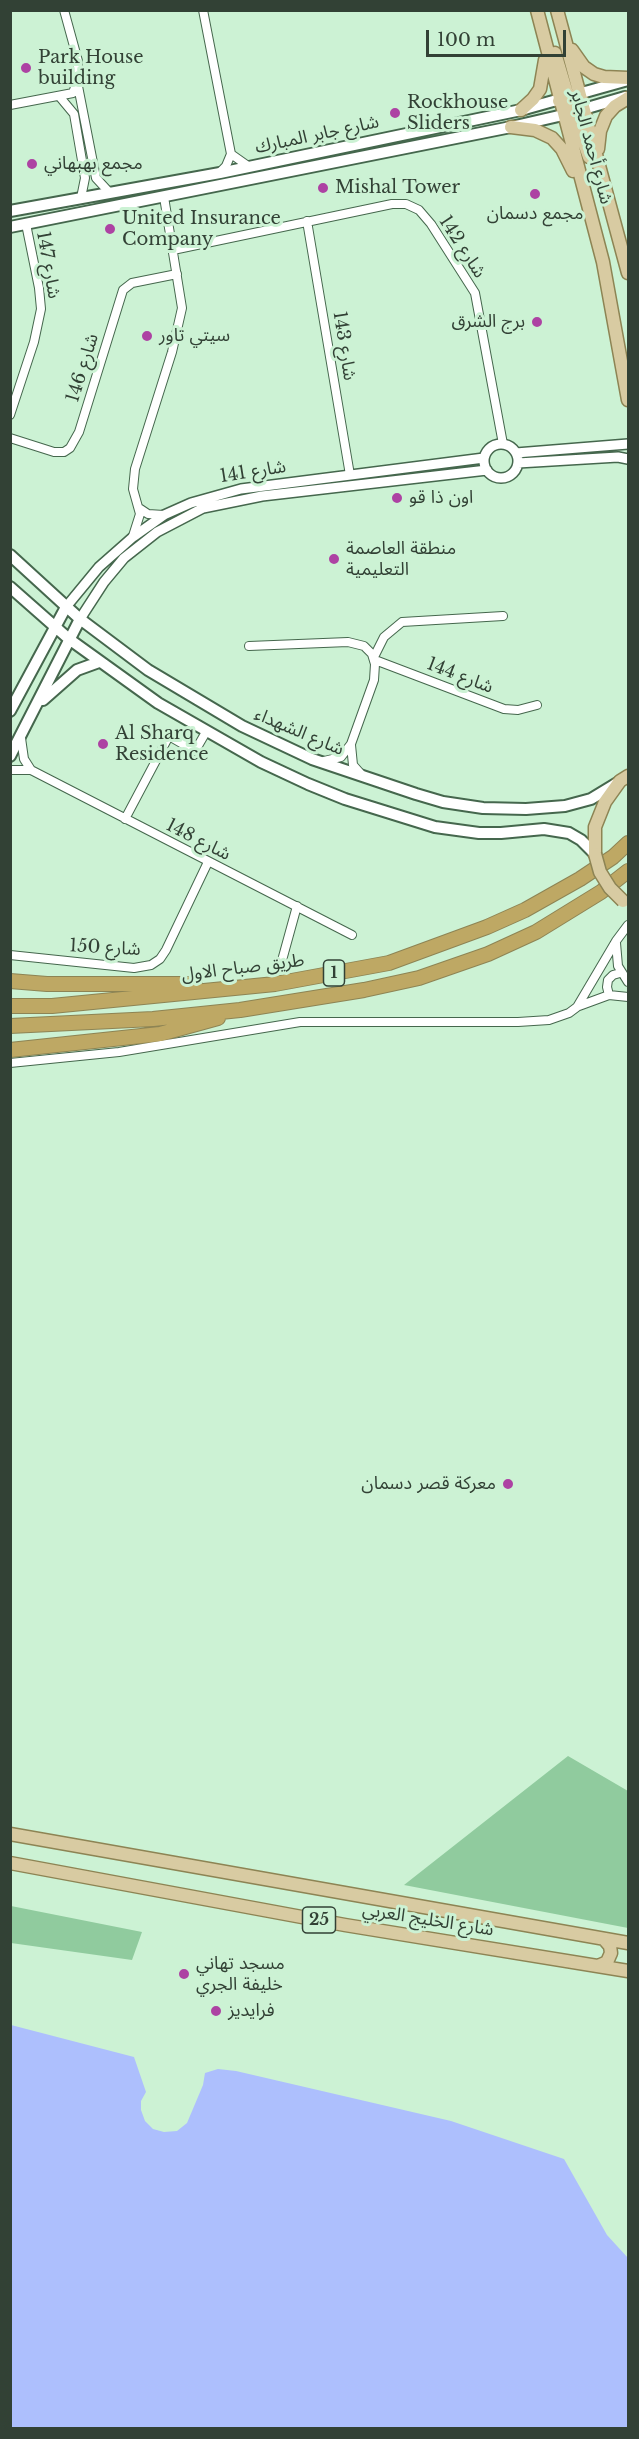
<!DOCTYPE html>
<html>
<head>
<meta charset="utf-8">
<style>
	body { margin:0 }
	#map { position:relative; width:639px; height:2439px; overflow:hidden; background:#ccf2d4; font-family:"Libre Baskerville",serif }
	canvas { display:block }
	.frame { position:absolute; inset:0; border:12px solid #324135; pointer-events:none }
	.scale { position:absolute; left:426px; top:30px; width:140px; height:27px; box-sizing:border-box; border:3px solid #324135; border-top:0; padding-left:8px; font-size:18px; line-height:21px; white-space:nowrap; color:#324135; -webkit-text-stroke:4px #ccf2d4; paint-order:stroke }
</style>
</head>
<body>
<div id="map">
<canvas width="639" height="2439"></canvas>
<div class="frame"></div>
<div class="scale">100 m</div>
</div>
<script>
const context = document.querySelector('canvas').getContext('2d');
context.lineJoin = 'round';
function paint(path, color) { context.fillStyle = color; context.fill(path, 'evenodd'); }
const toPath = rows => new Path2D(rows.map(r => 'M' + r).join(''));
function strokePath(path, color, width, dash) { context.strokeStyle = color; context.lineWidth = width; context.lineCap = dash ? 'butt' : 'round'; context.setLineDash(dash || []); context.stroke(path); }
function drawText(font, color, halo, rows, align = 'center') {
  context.font = font + ' "Libre Baskerville","Noto Sans Arabic",serif'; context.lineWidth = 6; context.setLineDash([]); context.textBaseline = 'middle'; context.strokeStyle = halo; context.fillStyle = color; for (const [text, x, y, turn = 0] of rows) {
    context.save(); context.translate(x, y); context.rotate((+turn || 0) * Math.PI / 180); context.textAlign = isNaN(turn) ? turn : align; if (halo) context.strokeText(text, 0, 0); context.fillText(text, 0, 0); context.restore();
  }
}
const green = toPath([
	[568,1756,628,1791,628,1928,404,1885],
	[11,1906,142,1932,132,1960,11,1943]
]);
const water = toPath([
	[11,2025,134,2057,146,2092,141,2101,141,2110,145,2121,153,2129,164,2132,177,2131,187,2123,203,2085,205,2073,218,2069,236,2071,451,2121,564,2159,607,2235,628,2258,628,2428,11,2428]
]);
const minor = toPath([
	[203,10,231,154],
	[77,81,96,178,109,192],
	[59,96,74,114,85,178,81,198],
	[10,105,73,93,77,81,78,61,64,10],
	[220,172,226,166,231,154,248,166],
	[307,221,350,475],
	[173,250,392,204,406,204,419,210,431,224,475,293,503,444],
	[10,415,34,342,41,309,39,288,26,224],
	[10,438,54,452,64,452,70,448,79,432,123,290,132,283,177,274],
	[139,508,148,514,164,515],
	[133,536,140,514,133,489,135,469,172,352,182,308,164,197],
	[249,646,348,642,364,646,372,654,375,664,374,680,351,744,341,757,324,761],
	[374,657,384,637,402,622,503,616],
	[375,660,504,709,518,710,537,705],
	[21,738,24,759,31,770],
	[351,745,353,765,361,774],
	[10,770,31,770,352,935],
	[125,819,169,736,195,751,206,732],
	[616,943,618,966,628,982],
	[10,955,134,968,151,965,160,959,166,950,208,862],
	[281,964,297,906],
	[609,995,607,987,608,980,613,975,620,973],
	[579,1006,609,995,628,997],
	[10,1063,119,1052,300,1022,518,1022,549,1020,569,1013,577,1007,616,941,628,925]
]);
const tertiary = toPath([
	'484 461a17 17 0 1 1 34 0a17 17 0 1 1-34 0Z',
	[516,453,628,444],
	[518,463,618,457,628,459],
	[66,607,99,567,133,537,164,515,191,503,241,489,484,458],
	[80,619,104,582,124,558,157,532,203,508,262,496,487,470]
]);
const secondary = toPath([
	[10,211,220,173,521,110,628,80],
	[10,227,511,127,563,115,625,97],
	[10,555,80,619,148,670,242,726,312,759,416,794,443,802,483,808,526,809,565,806,591,799,619,782],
	[10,587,69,639,158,703,261,762,308,784,345,799,435,827,479,833,501,833,544,829,569,833,581,840,595,854],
	[43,700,77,670,99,662],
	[10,711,66,607],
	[10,756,80,619]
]);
const primary = toPath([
	[537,10,603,262,628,400],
	[557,10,628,273],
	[572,50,584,67,594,74,604,77,628,78],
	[555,53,569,100,574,107],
	[559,101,565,101,571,106,589,157],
	[521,110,533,99,540,89,545,60],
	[511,127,535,130,552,138,562,149,573,171],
	[598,149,600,131,606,116,615,106,628,98],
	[595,854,595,827,605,802,620,781,628,776],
	[10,1834,628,1943],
	[10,1863,345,1925,628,1971],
	[598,1966,607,1962,611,1953,610,1946,604,1939]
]);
const motorway = toPath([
	[10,981,47,984,195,984],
	[10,1006,52,1006,275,984,389,963,487,927,525,910,580,879,613,857,628,843],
	[10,1026,153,1019,240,1010,364,990,419,978,488,954,536,932,601,892,628,871],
	[10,1050,160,1034,218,1018]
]);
const primaryBridge = toPath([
	[595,854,600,872,610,888,623,901]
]);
const markers = [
	[26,68,6,"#ad42a3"],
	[395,113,6,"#ad42a3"],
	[32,164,6,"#ad42a3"],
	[323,188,6,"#ad42a3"],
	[535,194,6,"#ad42a3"],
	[110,229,6,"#ad42a3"],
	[537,322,6,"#ad42a3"],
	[147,336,6,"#ad42a3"],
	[397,498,6,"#ad42a3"],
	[334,559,6,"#ad42a3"],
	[103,744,6,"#ad42a3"],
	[508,1484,6,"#ad42a3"],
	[184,1974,6,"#ad42a3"],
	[216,2011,6,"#ad42a3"]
];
const shields = [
	[334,973,21],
	[319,1920,33]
];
const shieldNames = [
	["1",334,973],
	["25",319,1920]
];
const poiNames = [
	["Park House",38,58],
	["building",38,79],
	["Rockhouse",407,103],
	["Sliders",407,124],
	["مجمع بهبهاني",44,164],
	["Mishal Tower",335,188],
	["مجمع دسمان",535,214,"center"],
	["United Insurance",122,219],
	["Company",122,240],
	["برج الشرق",525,322,"right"],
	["سيتي تاور",159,336],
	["اون ذا قو",409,498],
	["منطقة العاصمة",346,549],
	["التعليمية",346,570],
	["Al Sharq",115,734],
	["Residence",115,755],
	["معركة قصر دسمان",496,1484,"right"],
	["مسجد تهاني",196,1964],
	["خليفة الجري",196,1985],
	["فرايديز",228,2011]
];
const streetNames = [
	["شارع جابر المبارك",317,135,-12],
	["شارع أحمد الجابر",591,147,75],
	["شارع 142",462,247,57],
	["شارع 147",48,265,80],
	["شارع 143",344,346,81],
	["شارع 146",83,368,-73],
	["شارع 141",253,472,-9],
	["شارع 144",460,676,21],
	["شارع الشهداء",299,732,23],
	["شارع 148",198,840,27],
	["شارع 150",105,948,3],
	["طريق صباح الاول",243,968,-7],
	["شارع الخليج العربي",428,1920,9]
];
paint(green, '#90cb9e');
paint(water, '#adbffd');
strokePath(minor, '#45674d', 10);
strokePath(tertiary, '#45674d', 12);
strokePath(secondary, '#45674d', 14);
strokePath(primary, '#8d8454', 15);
strokePath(motorway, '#8d8454', 16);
strokePath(minor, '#fff', 8);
strokePath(tertiary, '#fff', 9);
strokePath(secondary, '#fff', 10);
strokePath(primary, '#d8cba2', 12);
strokePath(motorway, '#bea864', 14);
strokePath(primaryBridge, '#8d8454', 15, []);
strokePath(primaryBridge, '#d8cba2', 12);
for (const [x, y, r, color] of markers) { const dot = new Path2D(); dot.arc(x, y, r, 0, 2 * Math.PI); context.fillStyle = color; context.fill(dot); strokePath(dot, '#ccf2d4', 2); }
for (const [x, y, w] of shields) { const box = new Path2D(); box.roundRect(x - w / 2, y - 13, w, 26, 4.5); context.fillStyle = '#ccf2d4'; context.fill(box); strokePath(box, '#324135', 1.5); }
drawText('bold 16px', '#324135', null, shieldNames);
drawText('18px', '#324135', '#ccf2d4', poiNames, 'left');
drawText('18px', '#324135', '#ccf2d4', streetNames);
</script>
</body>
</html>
